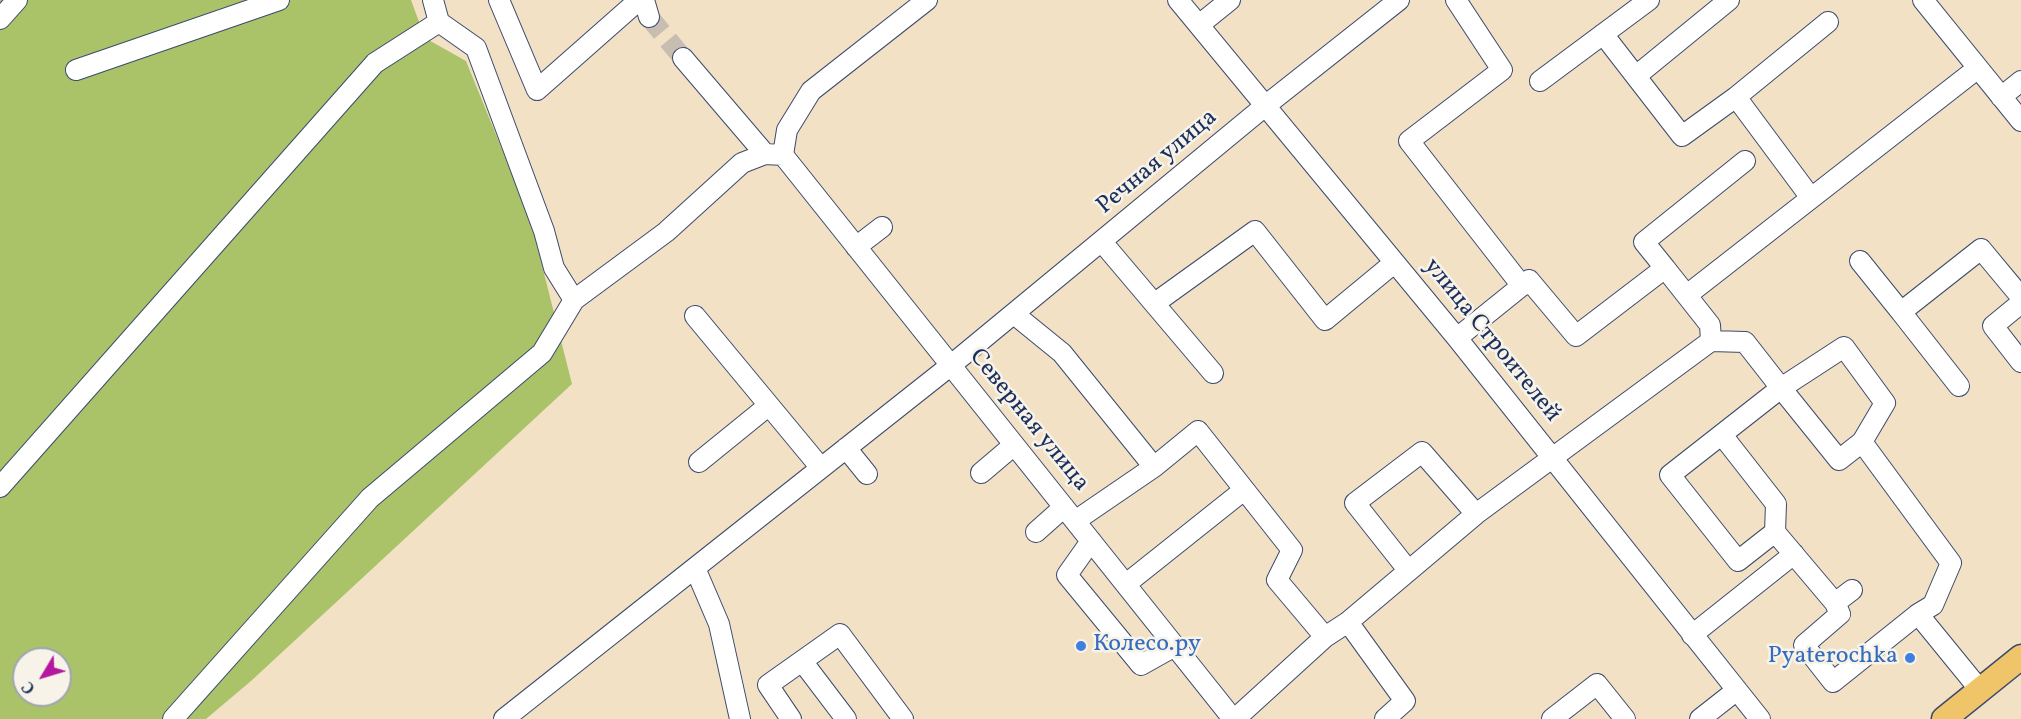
<!DOCTYPE html>
<html>
<head>
<meta charset="utf-8">
<style>
	body { margin:0 }
	#map { position:relative; width:2021px; height:719px; overflow:hidden; background:#f2e1c5; font-family:Vollkorn,serif }
	canvas { display:block }
	.north { position:absolute; left:12px; top:647px; width:60px; height:60px; box-sizing:border-box; background:#f7f3e8; border:2px solid #9fa5b1; border-radius:50%; rotate:232deg; font-size:16px; font-weight:700; line-height:24px; text-align:center; color:#1b2f5e }
	.north::after { content:''; display:block; margin:auto; width:21px; height:27px; background:#b5179e; clip-path:polygon(50% 0,100% 100%,50% 72%,0 100%) }
</style>
</head>
<body>
<div id="map">
<canvas width="2021" height="719"></canvas>
<div class="north">С</div>
</div>
<script>
const context = document.querySelector('canvas').getContext('2d');
context.lineJoin = 'round';
function paint(path, color) { context.fillStyle = color; context.fill(path, 'evenodd'); }
const toPath = rows => new Path2D(rows.map(r => 'M' + r).join(''));
function strokePath(path, color, width, dash) { context.strokeStyle = color; context.lineWidth = width; context.lineCap = dash ? 'butt' : 'round'; context.setLineDash(dash || []); context.stroke(path); }
function drawText(font, color, halo, rows, align = 'center') {
  context.font = font + ' Vollkorn,serif'; context.lineWidth = 5; context.setLineDash([]); context.textBaseline = 'middle'; context.strokeStyle = halo; context.fillStyle = color; for (const [text, x, y, turn = 0] of rows) {
    context.save(); context.translate(x, y); context.rotate((+turn || 0) * Math.PI / 180); context.textAlign = isNaN(turn) ? turn : align; if (halo) context.strokeText(text, 0, 0); context.fillText(text, 0, 0); context.restore();
  }
}
const green = toPath([
	[0,0,411,0,425,38,466,61,530,218,572,384,251,681,206,719,0,719],
	[24,659,60,659,60,695,24,695]
]);
const minorTunnel = toPath([
	[649,17,683,58]
]);
const minor = toPath([
	[433,0,439,22],
	[499,0,537,90,639,0],
	[644,0,649,17],
	[1178,0,1457,338,1760,719],
	[1456,0,1502,70,1409,141,1522,286],
	[1923,0,2021,121],
	[0,19,17,0],
	[1199,25,1230,0],
	[1603,34,1682,136,1736,97,1811,198],
	[683,58,765,154],
	[76,70,279,0],
	[1636,76,1729,0],
	[1540,81,1649,0],
	[1736,97,1828,22],
	[2001,97,2021,81],
	[783,155,1233,719],
	[783,155,787,130,811,91,927,0],
	[1102,242,1213,373],
	[856,247,882,227],
	[1860,261,1901,312,1981,249,2021,297],
	[1665,268,1644,242,1745,161],
	[1687,295,1978,68],
	[1155,303,1255,231,1325,320,1394,263],
	[2021,303,1993,326,2021,362],
	[1901,312,1959,386],
	[1014,314,1062,353,1154,467],
	[695,316,821,468],
	[1457,338,1529,280,1576,336,1665,268,1710,325,1711,341],
	[1722,435,1776,504,1775,532],
	[1862,442,1839,460,1781,388,1844,347,1885,403,1862,442,1951,563,1933,605,1918,614],
	[846,448,867,474],
	[699,462,768,406],
	[981,473,1014,445],
	[0,487,375,63,439,22,476,48,544,231,554,268,574,300],
	[1075,521,1154,467,1198,431,1292,550,1277,580,1325,637],
	[1036,532,1064,507],
	[1091,541,1067,575,1141,665,1175,646],
	[695,568,719,624,740,719],
	[1408,570,1355,503,1422,452,1476,514],
	[1126,584,1244,490],
	[1835,603,1852,590],
	[1348,622,1405,701,1385,719],
	[1692,635,1794,554],
	[802,661,846,719],
	[173,719,370,498,542,353,574,300,666,232,742,163,765,154,783,155],
	[504,719,950,366,1265,106,1399,0],
	[791,719,768,685,840,634,903,719],
	[1235,719,1325,637,1348,622,1476,514,1711,341,1745,342,1781,388,1670,475,1738,561,1775,532,1835,603,1840,614,1804,645,1833,682,1918,614,1980,690],
	[1552,719,1597,684,1625,719],
	[1700,719,1737,690]
]);
const major = toPath([
	[1944,719,2021,657]
]);
const markers = [
	[1081,646,6,"#3f7fe0"],
	[1910,658,6,"#3f7fe0"]
];
const streetNames = [
	["Речная улица",1158,163,-40],
	["улица Строителей",1491,341,51],
	["Северная улица",1028,421,51]
];
const shopNames = [
	["Колесо.ру",1093,646],
	["Pyaterochka",1898,658,"right"]
];
paint(green, '#abc368');
strokePath(minorTunnel, '#c7bdb0', 20, [20, 10]);
strokePath(minor, '#3b4a6d', 22);
strokePath(major, '#3b4a6d', 27);
strokePath(minor, '#fff', 20);
strokePath(major, '#f0c469', 24);
for (const [x, y, r, color] of markers) { const dot = new Path2D(); dot.arc(x, y, r, 0, 2 * Math.PI); context.fillStyle = color; context.fill(dot); strokePath(dot, '#f7f3e8', 2); }
drawText('24px', '#1b2f5e', '#f7f3e8', streetNames);
drawText('24px', '#366cbe', '#f7f3e8', shopNames, 'left');
</script>
</body>
</html>
